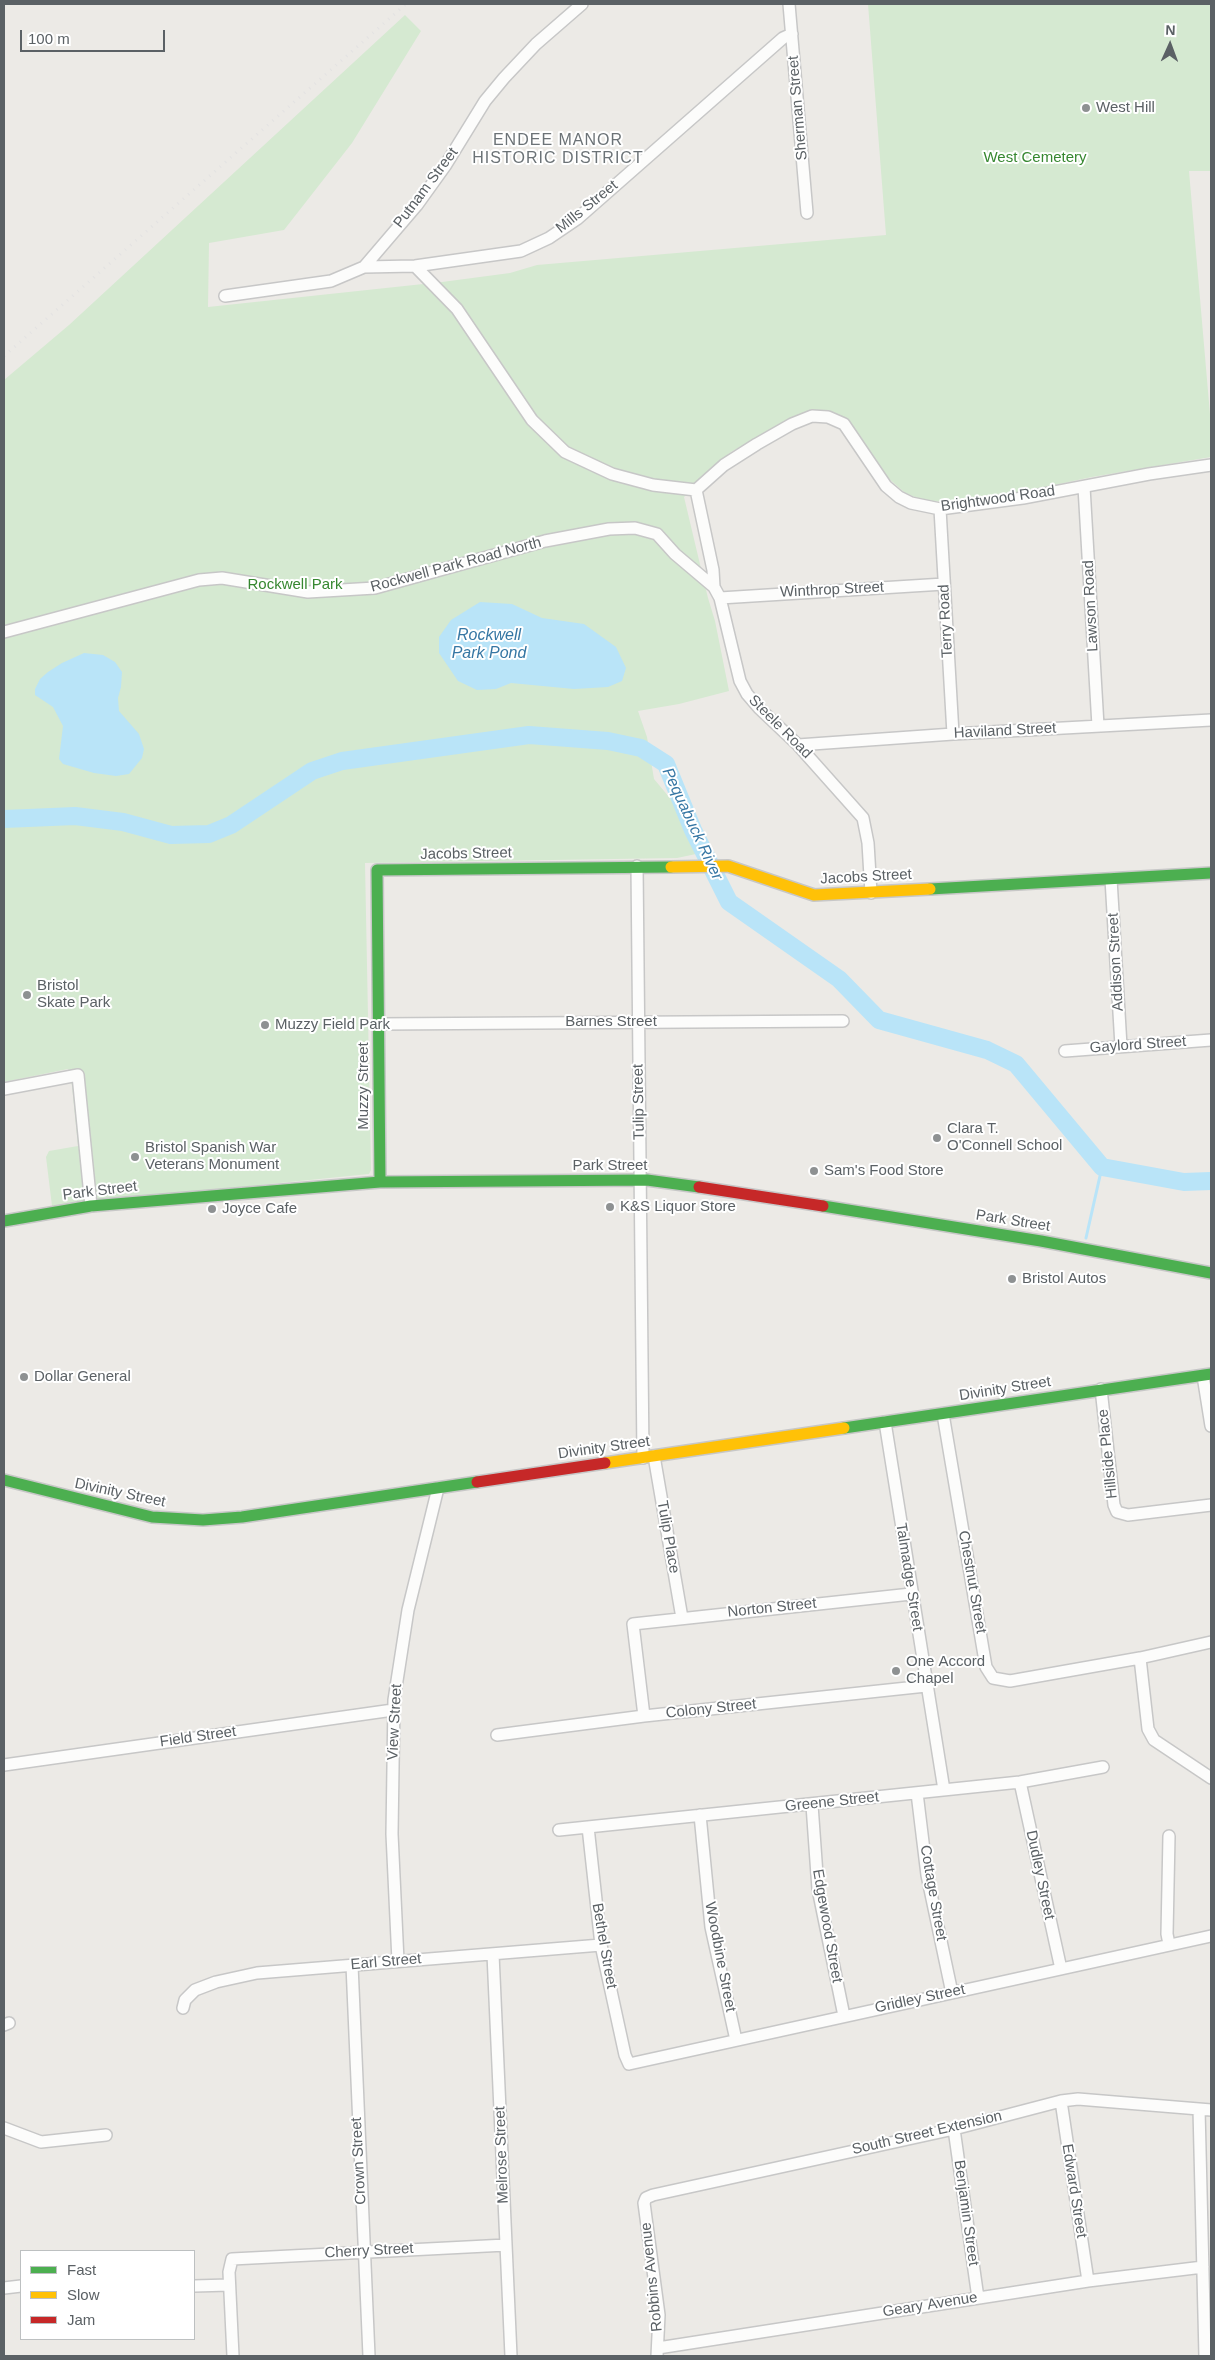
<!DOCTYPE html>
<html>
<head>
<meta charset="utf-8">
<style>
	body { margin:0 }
	#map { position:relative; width:1215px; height:2360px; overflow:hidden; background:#eceae6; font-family:Arial,sans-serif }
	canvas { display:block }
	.frame { position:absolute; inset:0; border:5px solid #5b6165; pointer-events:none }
	.legend { position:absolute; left:20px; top:2250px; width:175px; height:90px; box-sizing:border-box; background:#fff; border:1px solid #bdc0c1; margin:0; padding:6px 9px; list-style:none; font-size:15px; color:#5b6165 }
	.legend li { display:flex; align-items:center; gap:10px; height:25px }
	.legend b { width:25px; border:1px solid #bdc0c1 }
	.north { position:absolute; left:1145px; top:20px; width:50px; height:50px; -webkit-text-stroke:4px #fff; paint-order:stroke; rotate:2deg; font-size:14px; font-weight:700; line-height:20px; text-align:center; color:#5b6165 }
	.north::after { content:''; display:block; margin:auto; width:18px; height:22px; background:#5b6165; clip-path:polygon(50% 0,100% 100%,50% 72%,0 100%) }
	.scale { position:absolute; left:20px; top:30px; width:145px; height:22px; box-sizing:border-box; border:2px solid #5b6165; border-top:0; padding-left:6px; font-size:15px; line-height:18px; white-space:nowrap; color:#5b6165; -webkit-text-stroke:4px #fff; paint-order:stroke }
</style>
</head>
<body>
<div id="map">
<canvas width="1215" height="2360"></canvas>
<div class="frame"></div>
<ul class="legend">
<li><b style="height:6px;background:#4caf50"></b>Fast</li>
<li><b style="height:6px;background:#ffc107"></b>Slow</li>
<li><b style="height:6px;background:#c62828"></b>Jam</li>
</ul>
<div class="north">N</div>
<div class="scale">100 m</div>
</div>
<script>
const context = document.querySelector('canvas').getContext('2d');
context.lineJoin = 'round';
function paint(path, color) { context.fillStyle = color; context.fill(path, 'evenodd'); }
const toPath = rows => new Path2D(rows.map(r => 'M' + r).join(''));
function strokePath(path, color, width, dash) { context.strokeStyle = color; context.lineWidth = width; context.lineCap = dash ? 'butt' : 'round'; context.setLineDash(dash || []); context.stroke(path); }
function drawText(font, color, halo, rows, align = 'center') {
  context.font = font + ' Arial,sans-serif'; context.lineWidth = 4; context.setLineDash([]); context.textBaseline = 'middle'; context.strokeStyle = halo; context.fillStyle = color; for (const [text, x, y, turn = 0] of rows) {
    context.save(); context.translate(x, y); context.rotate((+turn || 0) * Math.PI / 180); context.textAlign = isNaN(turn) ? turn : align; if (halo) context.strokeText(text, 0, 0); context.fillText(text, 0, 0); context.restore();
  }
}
const green = toPath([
	[868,4,1211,4,1211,171,1189,171,1211,426,1211,457,1092,477,1012,494,953,502,925,501,905,493,887,477,850,425,836,414,817,411,784,422,731,452,684,497,708,598,715,621,729,691,679,704,638,711,647,737,654,779,690,822,696,854,677,858,365,863,371,1170,369,1174,52,1206,46,1157,49,1151,78,1146,72,1086,68,1069,4,1082,4,380,69,325,405,15,421,31,352,143,284,230,209,243,208,307,442,282,510,273,537,265,886,235]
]);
const water = toPath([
	[480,602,512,604,542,618,584,624,616,647,626,668,622,681,608,687,574,689,511,683,496,689,477,690,458,681,439,653,439,637,451,620],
	[84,653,103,655,115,662,122,672,121,687,118,698,119,711,139,734,144,749,142,758,129,774,116,776,94,773,63,764,59,759,63,726,53,707,35,695,35,689,40,679,48,672,62,663]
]);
const stream = toPath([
	[1086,1238,1102,1167]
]);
const river = toPath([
	[4,819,75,816,123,822,171,835,209,834,231,825,312,771,342,761,529,735,608,741,641,748,666,764,693,830,729,902,839,979,879,1020,987,1050,1016,1064,1102,1167,1184,1182,1211,1181]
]);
const street = toPath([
	[789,4,807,213],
	[415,266,457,309,532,420,565,452,612,474,653,485,696,490],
	[364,267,415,266,521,251,549,238,577,219,783,38,792,34],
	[225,296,331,281,364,267,417,205,445,166,485,101,504,78,536,44,582,4],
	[1084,487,1098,726],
	[696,490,724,465,757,444,792,424,812,416,828,417,844,424,886,486,899,497,911,503,940,509,1023,498,1149,474,1211,465],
	[696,490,713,570,714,587,720,598,740,681,747,694,759,708,798,745,863,818,868,843,871,893],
	[940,509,953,734],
	[720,598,944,584],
	[4,632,199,580,222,578,308,592,375,588,545,541,609,529,635,528,657,534,675,554,714,587],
	[798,745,953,734,1211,720],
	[637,866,643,1458],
	[1111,879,1121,1046],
	[379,1024,843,1021],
	[1065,1051,1211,1040],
	[4,1089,78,1075,91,1206],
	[1203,1376,1211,1426],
	[1101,1389,1114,1505,1117,1512,1128,1515,1211,1505],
	[943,1414,986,1667,993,1678,1010,1681,1140,1658,1211,1642],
	[885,1422,944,1790],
	[654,1456,682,1618],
	[1140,1658,1148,1729,1154,1740,1211,1778],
	[644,1716,633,1624,911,1594],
	[497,1735,644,1716,926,1686],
	[4,1765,393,1710],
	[1020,1782,1061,1969],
	[917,1793,927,1875,952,1993],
	[812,1805,818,1889,844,2016],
	[700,1815,711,1927,736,2040],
	[588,1827,601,1945,625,2055,629,2064,1211,1936],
	[559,1830,1020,1782,1103,1767],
	[1169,1836,1167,1934,1169,1944],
	[493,1954,511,2356],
	[398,1961,392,1834,394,1700,408,1610,438,1488],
	[352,1965,369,2356],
	[183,2008,185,2000,195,1990,216,1982,257,1973,601,1945],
	[4,2025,9,2023],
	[1061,2101,1088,2281],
	[1199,2109,1205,2356],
	[4,2128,41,2142,106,2135],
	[954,2129,978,2298],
	[194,2286,229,2285],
	[4,2288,21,2286],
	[658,2348,1088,2281,1203,2267],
	[233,2356,229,2272,232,2259,506,2245],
	[657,2356,659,2315,644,2203,646,2198,653,2195,954,2129,1061,2101,1078,2099,1211,2110]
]);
const fast = toPath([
	[930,889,1211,873],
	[380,1182,377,870,671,867],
	[823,1206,1041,1241,1211,1273],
	[4,1221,91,1206,380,1182,647,1180,699,1187],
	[844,1428,1211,1374],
	[4,1480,152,1517,203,1520,242,1517,477,1482]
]);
const slow = toPath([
	[671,867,728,866,814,895,930,889],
	[605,1463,844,1428]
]);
const jam = toPath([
	[699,1187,823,1206],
	[477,1482,605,1463]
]);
const rail = toPath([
	[4,356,406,4]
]);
const markers = [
	[1086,108,5,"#8e9192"],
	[27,995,5,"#8e9192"],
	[265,1025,5,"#8e9192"],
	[937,1138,5,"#8e9192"],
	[135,1157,5,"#8e9192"],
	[814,1171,5,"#8e9192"],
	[610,1207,5,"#8e9192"],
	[212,1209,5,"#8e9192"],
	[1012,1279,5,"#8e9192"],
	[24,1377,5,"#8e9192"],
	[896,1671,5,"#8e9192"]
];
const streetNames = [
	["Sherman Street",798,108,-95],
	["Putnam Street",426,188,-53],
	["Mills Street",587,207,-39],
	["Brightwood Road",998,499,-8],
	["Rockwell Park Road North",456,565,-15],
	["Winthrop Street",832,590,-3],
	["Lawson Road",1091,606,-93],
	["Terry Road",946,621,-93],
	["Steele Road",780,727,45],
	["Haviland Street",1005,731,-3],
	["Jacobs Street",466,854,-1],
	["Jacobs Street",866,877,-3],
	["Addison Street",1116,962,-93],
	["Barnes Street",611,1022],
	["Gaylord Street",1138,1045,-4],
	["Muzzy Street",364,1086,-90],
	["Tulip Street",639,1102,-91],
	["Park Street",610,1166],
	["Park Street",100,1191,-7],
	["Park Street",1013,1221,9],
	["Divinity Street",1005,1389,-9],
	["Divinity Street",604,1448,-8],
	["Hillside Place",1108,1454,-96],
	["Divinity Street",120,1493,12],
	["Tulip Place",668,1537,80],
	["Talmadge Street",909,1577,81],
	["Chestnut Street",972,1582,80],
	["Norton Street",772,1608,-6],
	["Colony Street",711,1709,-6],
	["View Street",395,1722,-87],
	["Field Street",198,1737,-8],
	["Greene Street",832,1802,-6],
	["Dudley Street",1040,1875,78],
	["Cottage Street",933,1893,80],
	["Edgewood Street",827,1926,80],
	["Bethel Street",604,1946,80],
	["Woodbine Street",720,1957,79],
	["Earl Street",386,1962,-5],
	["Gridley Street",920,1999,-12],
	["South Street Extension",927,2133,-13],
	["Melrose Street",502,2155,-92],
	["Crown Street",359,2161,-93],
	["Edward Street",1074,2191,81],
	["Benjamin Street",966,2213,82],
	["Cherry Street",369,2251,-3],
	["Robbins Avenue",652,2277,-96],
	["Geary Avenue",930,2305,-9]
];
const poiNames = [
	["West Hill",1096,108],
	["Bristol",37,986],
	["Skate Park",37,1003],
	["Muzzy Field Park",275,1025],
	["Clara T.",947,1129],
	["O'Connell School",947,1146],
	["Bristol Spanish War",145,1148],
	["Veterans Monument",145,1165],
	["Sam's Food Store",824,1171],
	["K&S Liquor Store",620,1207],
	["Joyce Cafe",222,1209],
	["Bristol Autos",1022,1279],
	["Dollar General",34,1377],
	["One Accord",906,1662],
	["Chapel",906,1679]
];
const parkNames = [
	["West Cemetery",1035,158],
	["Rockwell Park",295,585]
];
const neighbourhoodNames = [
	["ENDEE MANOR",558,141],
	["HISTORIC DISTRICT",558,159]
];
const waterNames = [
	["Rockwell",489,636],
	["Park Pond",489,654],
	["Pequabuck River",692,824,65]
];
paint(green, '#d5e9d1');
paint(water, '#b9e4f8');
strokePath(stream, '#b9e4f8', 3);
strokePath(river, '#b9e4f8', 18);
strokePath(street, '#c7c7c7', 14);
strokePath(fast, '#c7c7c7', 14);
strokePath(slow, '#c7c7c7', 14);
strokePath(jam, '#c7c7c7', 14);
strokePath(street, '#fcfcfb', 11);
strokePath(fast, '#4caf50', 11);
strokePath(slow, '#ffc107', 11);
strokePath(jam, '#c62828', 11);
strokePath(rail, '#e3e2e2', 3, [1, 6]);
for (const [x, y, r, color] of markers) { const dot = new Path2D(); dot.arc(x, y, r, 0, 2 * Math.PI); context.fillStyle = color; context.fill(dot); strokePath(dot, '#fff', 2); }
drawText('15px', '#5b6165', '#fff', streetNames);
drawText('15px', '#5b6165', '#fff', poiNames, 'left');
drawText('15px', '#368730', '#fff', parkNames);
context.letterSpacing = '1px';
drawText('16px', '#6c7377', '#fff', neighbourhoodNames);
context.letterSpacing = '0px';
drawText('italic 16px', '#3677a4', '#fff', waterNames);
</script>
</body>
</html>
